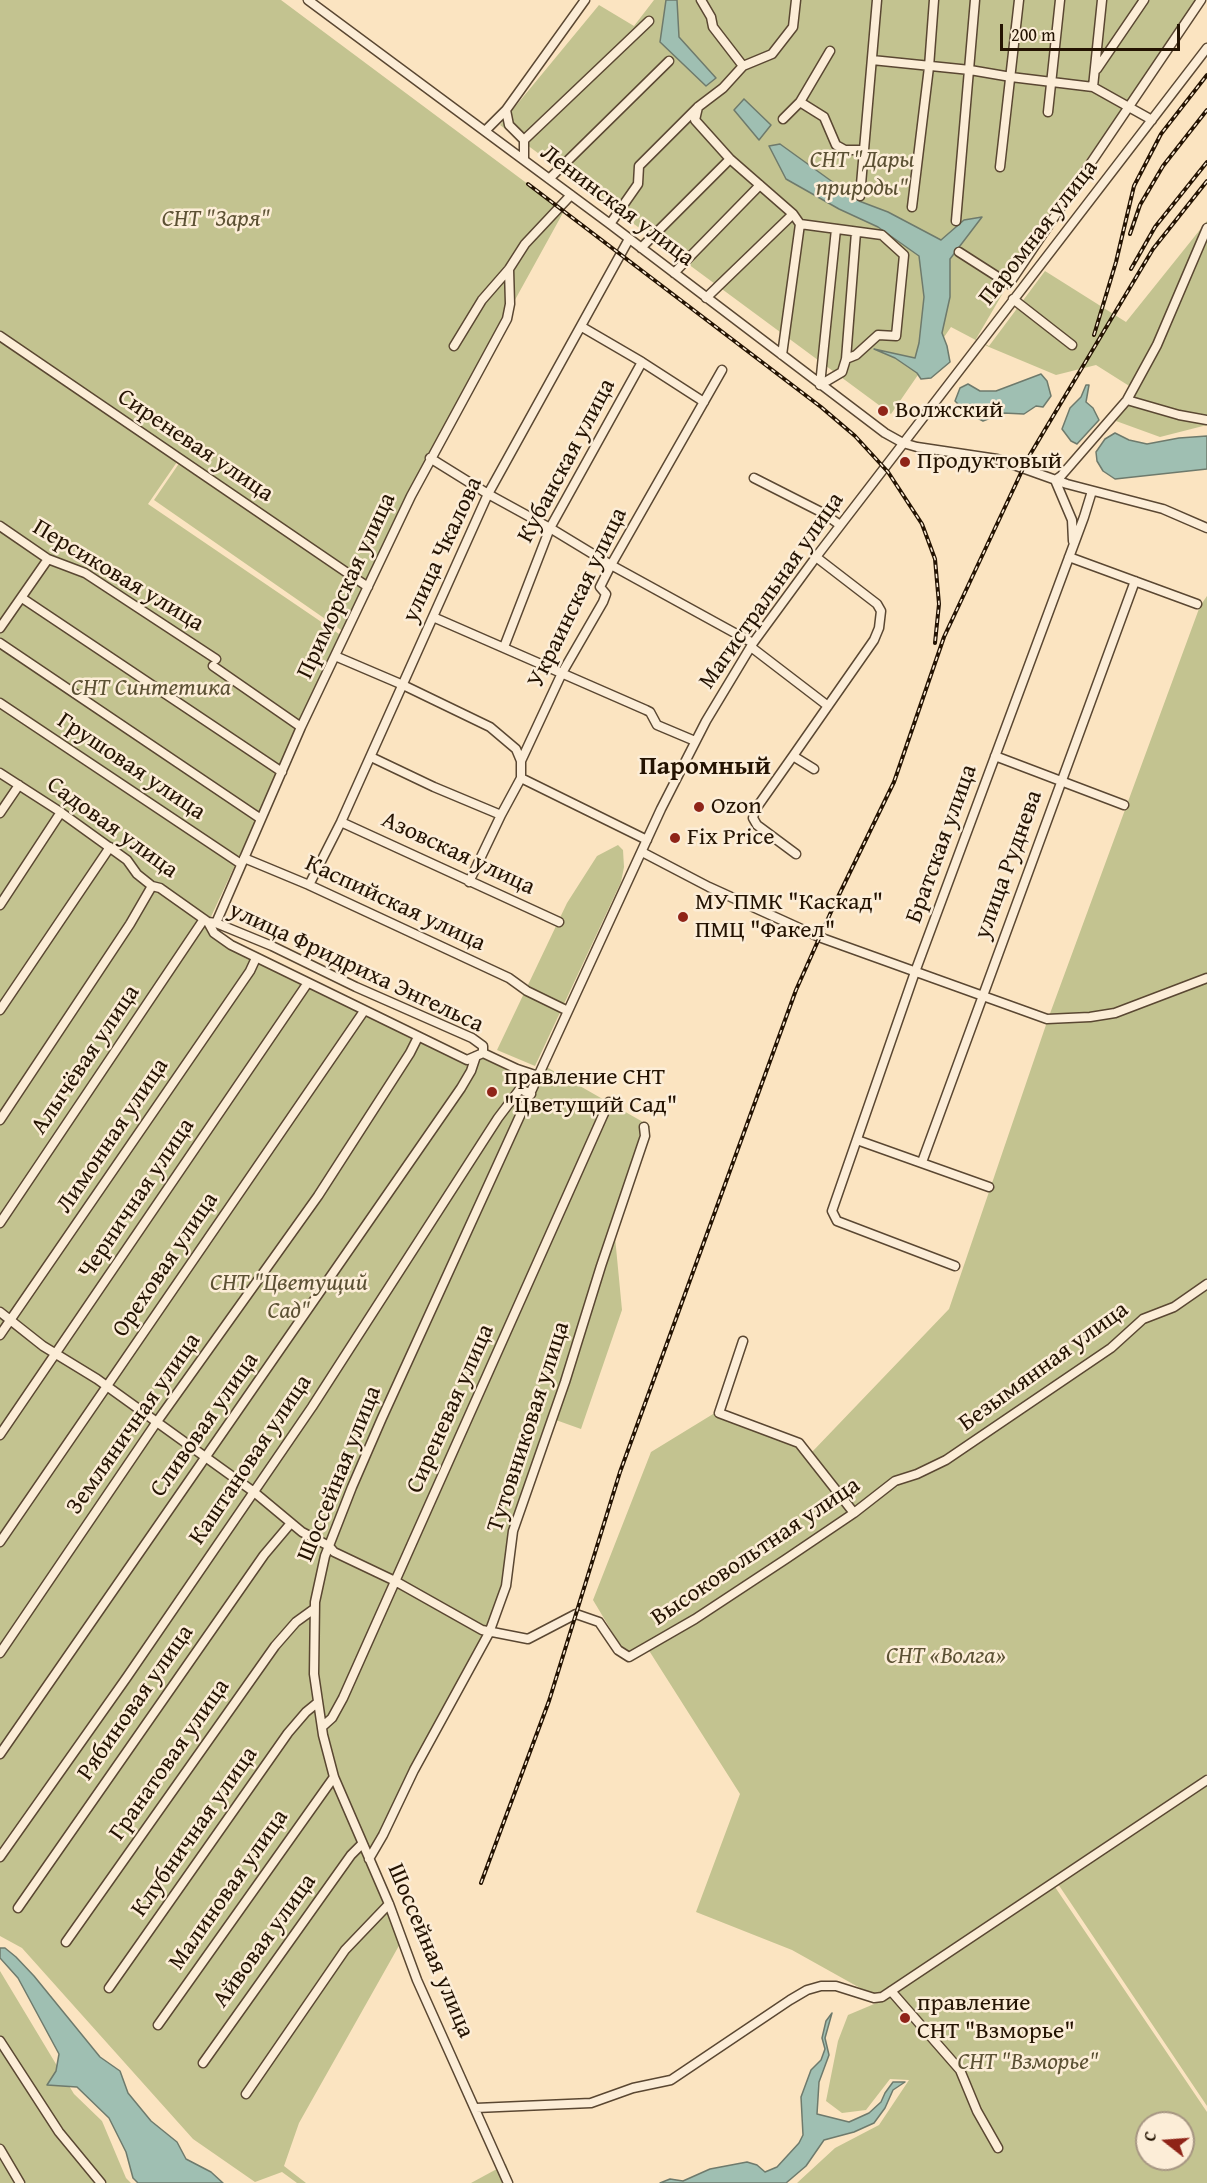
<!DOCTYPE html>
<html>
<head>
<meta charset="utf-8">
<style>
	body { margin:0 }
	#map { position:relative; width:1207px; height:2183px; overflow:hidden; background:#fbe4c1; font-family:"Gentium Book Plus",serif }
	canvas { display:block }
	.north { position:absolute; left:1135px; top:2111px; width:60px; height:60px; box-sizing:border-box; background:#fcedd7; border:2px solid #a69682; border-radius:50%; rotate:287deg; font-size:16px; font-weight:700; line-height:24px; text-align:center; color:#241302 }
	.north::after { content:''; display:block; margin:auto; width:21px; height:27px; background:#8f2418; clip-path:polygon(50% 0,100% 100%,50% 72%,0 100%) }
	.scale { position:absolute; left:1000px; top:24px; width:180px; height:27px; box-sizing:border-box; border:3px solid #241302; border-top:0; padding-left:8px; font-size:18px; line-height:21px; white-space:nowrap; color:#241302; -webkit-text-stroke:4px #fcedd7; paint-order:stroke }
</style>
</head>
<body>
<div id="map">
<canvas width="1207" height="2183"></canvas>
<div class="north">С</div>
<div class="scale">200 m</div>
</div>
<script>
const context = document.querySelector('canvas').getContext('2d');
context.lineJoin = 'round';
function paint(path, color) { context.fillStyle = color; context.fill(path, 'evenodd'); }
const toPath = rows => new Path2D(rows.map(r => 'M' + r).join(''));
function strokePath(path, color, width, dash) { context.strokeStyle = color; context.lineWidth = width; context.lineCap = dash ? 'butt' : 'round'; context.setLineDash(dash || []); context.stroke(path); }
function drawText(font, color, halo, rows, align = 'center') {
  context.font = font + ' "Gentium Book Plus",serif'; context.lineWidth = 5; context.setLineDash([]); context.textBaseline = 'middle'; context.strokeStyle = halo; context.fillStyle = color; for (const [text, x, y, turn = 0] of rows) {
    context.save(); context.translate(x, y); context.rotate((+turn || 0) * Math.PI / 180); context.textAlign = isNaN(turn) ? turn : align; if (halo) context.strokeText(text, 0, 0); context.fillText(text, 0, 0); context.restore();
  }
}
const green = toPath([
	[0,0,281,0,564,211,425,463,344,632,154,500,182,459,0,334],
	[654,0,1204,0,1131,98,1058,199,976,339,989,346,1045,271,1126,322,1207,221,1207,425,1160,437,1116,421,1134,389,1096,365,1056,375,989,347,951,327,891,414,500,125,599,5,634,26],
	[0,339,177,462,148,504,342,636,209,921,129,864,254,957,471,1066,480,1053,536,1078,543,1065,650,1126,615,1237,622,1310,581,1429,553,1419,516,1529,490,1635,370,1854,405,1935,299,2123,284,2166,306,2183,297,2183,282,2172,255,2182,193,2139,22,1948,0,1936,0,522,54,557,0,521],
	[1207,596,1207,1774,878,1998,792,1950,696,1912,740,1794,648,1649,629,1660,593,1600,651,1452,718,1411,797,1439,812,1452,949,1309,1048,1019,1200,606],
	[618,845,623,850,624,867,621,882,535,1066,497,1050,567,903,597,856],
	[1207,1782,1207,2106,1058,1884],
	[1055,1887,1207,2112,1207,2183,797,2183,835,2148,879,2125,909,2080,890,2079,866,2110,842,2113,826,2101,838,2041,848,2015,886,1999,903,1985],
	[1147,2123,1183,2123,1183,2159,1147,2159],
	[0,1971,74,2094,102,2121,126,2178,131,2183,0,2183],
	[506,2164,513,2183,471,2183]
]);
const water = toPath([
	[666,0,677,0,679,37,716,78,706,86,660,42,666,0],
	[744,99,771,125,759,140,734,110,744,99],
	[780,144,859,201,888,212,941,240,964,220,982,217,950,259,950,297,942,333,947,346,950,362,931,378,921,379,917,373,895,358,874,349,915,358,919,343,924,297,919,256,878,227,839,209,786,179,769,146,780,144],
	[1041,374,1047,381,1051,396,1043,407,1036,406,1024,414,1003,413,983,421,966,412,955,401,960,388,968,384,980,391,996,391,1041,374],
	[1086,385,1089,385,1086,402,1093,408,1099,420,1077,444,1071,441,1062,429,1070,408,1081,397,1086,385],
	[1115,433,1129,440,1147,444,1179,438,1207,436,1207,469,1115,479,1103,471,1097,461,1096,452,1105,439,1115,433],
	[0,1948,5,1948,16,1957,34,1976,100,2057,120,2071,128,2093,151,2121,177,2142,186,2159,211,2172,223,2183,138,2183,133,2178,126,2152,109,2118,77,2087,47,2085,56,2071,59,2054,18,1978,0,1958,0,1948],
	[832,2013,825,2038,829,2055,819,2082,817,2114,849,2122,869,2113,881,2102,885,2093,893,2082,905,2082,893,2090,885,2108,874,2123,854,2132,824,2140,806,2166,786,2183,660,2183,670,2179,683,2181,710,2169,747,2162,757,2165,765,2172,777,2167,799,2143,803,2135,801,2097,811,2070,821,2060,825,2049,822,2038,826,2021,832,2013]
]);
const minor = toPath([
	[308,0,610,224,885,433,903,443,917,447,997,459,1067,484,1163,509,1207,528],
	[701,0,711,17,713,27,743,66],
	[830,51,800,102,824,117,836,145,845,150,864,150],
	[872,60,970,70,1011,77,1093,87,1152,120],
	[1097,69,1144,0],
	[1093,87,1102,0],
	[698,107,695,120,730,159,793,214,800,224,882,235,904,255,896,336,878,335,856,355,846,359],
	[506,110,585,0],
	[1048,112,1060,0],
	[783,119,800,102],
	[485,131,506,110,509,125,524,140],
	[524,160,524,140,649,21],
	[1000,167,1019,0],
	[549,179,669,61],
	[860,196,877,0],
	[912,207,929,67,934,0],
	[956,221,975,0],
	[610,224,638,184,639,166,698,107,723,88,743,66,772,54,793,27,796,0],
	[641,248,730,159],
	[959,252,1009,284,1201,0],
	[674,273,760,185],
	[706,298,793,214],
	[1013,299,1072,345],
	[582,327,642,362,704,402],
	[0,336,368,587],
	[454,346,482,300,509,269,525,244,571,195],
	[782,355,800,224],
	[820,385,842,372,846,359,856,232],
	[820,385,836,229],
	[1127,400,1179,415,1207,420],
	[430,458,488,494,550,528,611,565,753,643],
	[754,478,823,513,840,525],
	[0,526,48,559,85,573,216,659],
	[1073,541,1072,520,1055,480,1061,476,1127,400,1157,345,1207,228],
	[1069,557,1197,604],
	[22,598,282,772],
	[433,617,646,710,650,712,657,725,695,741],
	[0,628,48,559],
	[0,643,261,819],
	[504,647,550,528,642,362],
	[751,647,828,706],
	[335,656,403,685,490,727,516,749,521,761],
	[213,666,301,727],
	[0,703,241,864],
	[793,756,755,810,753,818,757,825,796,854],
	[995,756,1124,805],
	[371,757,434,787,501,815],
	[814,769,793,756,874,640,879,628,881,611,877,604,816,557],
	[0,773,59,811,127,860,137,874,152,886,160,888,208,922,216,923,272,946,356,987,472,1038,483,1046,483,1053],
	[521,778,647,840],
	[0,813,19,785],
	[341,822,559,922],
	[642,852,709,887,819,937,1047,1019,1090,1017,1115,1013,1207,978],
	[244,858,309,885,509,978,527,991,568,1011],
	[469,882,501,815,521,778,521,761,562,673,603,602,606,594,600,587,611,565,722,370],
	[309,885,341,822,488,494,629,239],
	[0,905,61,812],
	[208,922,214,933,231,945,467,1060,483,1053,517,1069,538,1076],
	[216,923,301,727,411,496,507,319,510,304,509,269],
	[0,1010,110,847],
	[0,1120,130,924,152,886],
	[857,1140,989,1187],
	[922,1162,1135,581],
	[0,1223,204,919],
	[955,1266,837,1221,832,1211,915,972,1084,517,1092,491],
	[0,1312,43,1346,97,1379,254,1492,302,1532,329,1546,334,1552,395,1581,482,1630,528,1639,576,1614,599,1622,618,1650,629,1657,695,1619,786,1559,854,1513,895,1481,917,1474,946,1460,1111,1348,1143,1319,1174,1307,1207,1284],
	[0,1335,250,971,256,958],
	[743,1341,719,1413,799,1443,854,1513],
	[0,1435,307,984],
	[0,1542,364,1011],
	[0,1653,156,1423,318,1196,410,1053,418,1037],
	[322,1727,332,1718,343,1698,609,1102],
	[0,1754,461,1088,471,1071,476,1056],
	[0,1857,127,1677,312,1407,498,1118,520,1089,531,1094],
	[369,1859,383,1835,414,1770,489,1633,506,1586,513,1531,565,1382,601,1266,645,1136,644,1127],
	[18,1908,264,1555,291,1523],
	[66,1942,275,1646,296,1622,314,1609],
	[109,1988,288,1733,306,1712,317,1703],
	[891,1991,960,2070,977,2111,998,2148],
	[158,2025,334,1777],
	[0,2041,59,2132,101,2183],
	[203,2063,351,1855,362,1844],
	[246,2094,345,1950,389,1904],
	[476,2108,591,2103,633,2088,671,2080,790,2000,807,1990,821,1986,836,1986,874,1998,882,1997,1207,1780],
	[0,2149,20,2183],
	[508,2183,417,1980,389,1904,334,1777,323,1735,314,1674,315,1602,325,1556,352,1487,382,1418,545,1061,661,809,706,721,753,643,816,557,1207,48]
]);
const rail = toPath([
	[528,184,821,407,855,436,888,472,922,524,935,559,939,604,935,643],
	[1130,234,1140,205,1163,166,1207,110],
	[1131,269,1155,227,1207,162],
	[1094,335,1116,262,1134,186,1161,134,1207,75],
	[481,1883,549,1701,620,1472,796,990,835,903,894,782,944,637,1028,458,1153,249,1207,181]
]);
const markers = [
	[883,411,6,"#8f2418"],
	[905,462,6,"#8f2418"],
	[699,807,6,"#8f2418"],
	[675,838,6,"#8f2418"],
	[683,917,6,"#8f2418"],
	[492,1092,6,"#8f2418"],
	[905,2018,6,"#8f2418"]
];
const parkNames = [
	["СНТ \"Дары",862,161],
	["природы\"",862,189],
	["СНТ \"Заря\"",216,220],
	["СНТ Синтетика",151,689],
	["СНТ \"Цветущий",289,1284],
	["Сад\"",289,1312],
	["СНТ «Волга»",946,1657],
	["СНТ \"Взморье\"",1028,2063]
];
const streetNames = [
	["Ленинская улица",617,206,37],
	["Паромная улица",1039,233,-52],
	["Сиреневая улица",195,446,34],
	["Кубанская улица",567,461,-62],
	["улица Чкалова",443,550,-65],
	["Персиковая улица",118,576,31],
	["Приморская улица",347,586,-65],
	["Магистральная улица",772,591,-55],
	["Украинская улица",578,598,-64],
	["Грушовая улица",131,767,34],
	["Садовая улица",112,828,36],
	["Братская улица",942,844,-70],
	["Азовская улица",458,854,25],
	["улица Руднева",1009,865,-70],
	["Каспийская улица",395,904,25],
	["улица Фридриха Энгельса",356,968,25],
	["Алычёвая улица",86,1060,-56],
	["Лимонная улица",113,1136,-56],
	["Черничная улица",137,1199,-56],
	["Ореховая улица",166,1265,-56],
	["Безымянная улица",1044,1367,-36],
	["Сиреневая улица",451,1409,-66],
	["Земляничная улица",134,1424,-55],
	["Сливовая улица",205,1425,-55],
	["Тутовниковая улица",529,1427,-72],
	["Каштановая улица",251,1460,-56],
	["Шоссейная улица",340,1474,-68],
	["Высоковольтная улица",756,1552,-34],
	["Рябиновая улица",136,1703,-55],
	["Гранатовая улица",170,1760,-55],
	["Клубничная улица",195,1832,-55],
	["Малиновая улица",229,1890,-55],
	["Айвовая улица",265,1941,-54],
	["Шоссейная улица",430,1951,67]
];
const poiNames = [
	["Волжский",895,411],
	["Продуктовый",917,462],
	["Ozon",711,807],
	["Fix Price",687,838],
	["МУ ПМК \"Каскад\"",695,903],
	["ПМЦ \"Факел\"",695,931],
	["правление СНТ",504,1078],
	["\"Цветущий Сад\"",504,1106],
	["правление",917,2004],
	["СНТ \"Взморье\"",917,2032]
];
const neighbourhoodNames = [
	["Паромный",705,767]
];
paint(green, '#c3c390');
paint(water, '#9fbfb2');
strokePath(water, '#6e7a6c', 1.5);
strokePath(minor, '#5a4732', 11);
strokePath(minor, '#fcedd7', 8);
strokePath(rail, '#241302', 4);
strokePath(rail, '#fcedd7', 1.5, [4.5]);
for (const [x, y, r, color] of markers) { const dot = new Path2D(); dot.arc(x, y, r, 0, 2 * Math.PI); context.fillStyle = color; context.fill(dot); strokePath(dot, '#fcedd7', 2); }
drawText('italic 24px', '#5c5134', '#fcedd7', parkNames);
drawText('24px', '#241302', '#fcedd7', streetNames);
drawText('24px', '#241302', '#fcedd7', poiNames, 'left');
drawText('bold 26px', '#241302', '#fcedd7', neighbourhoodNames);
</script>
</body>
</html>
